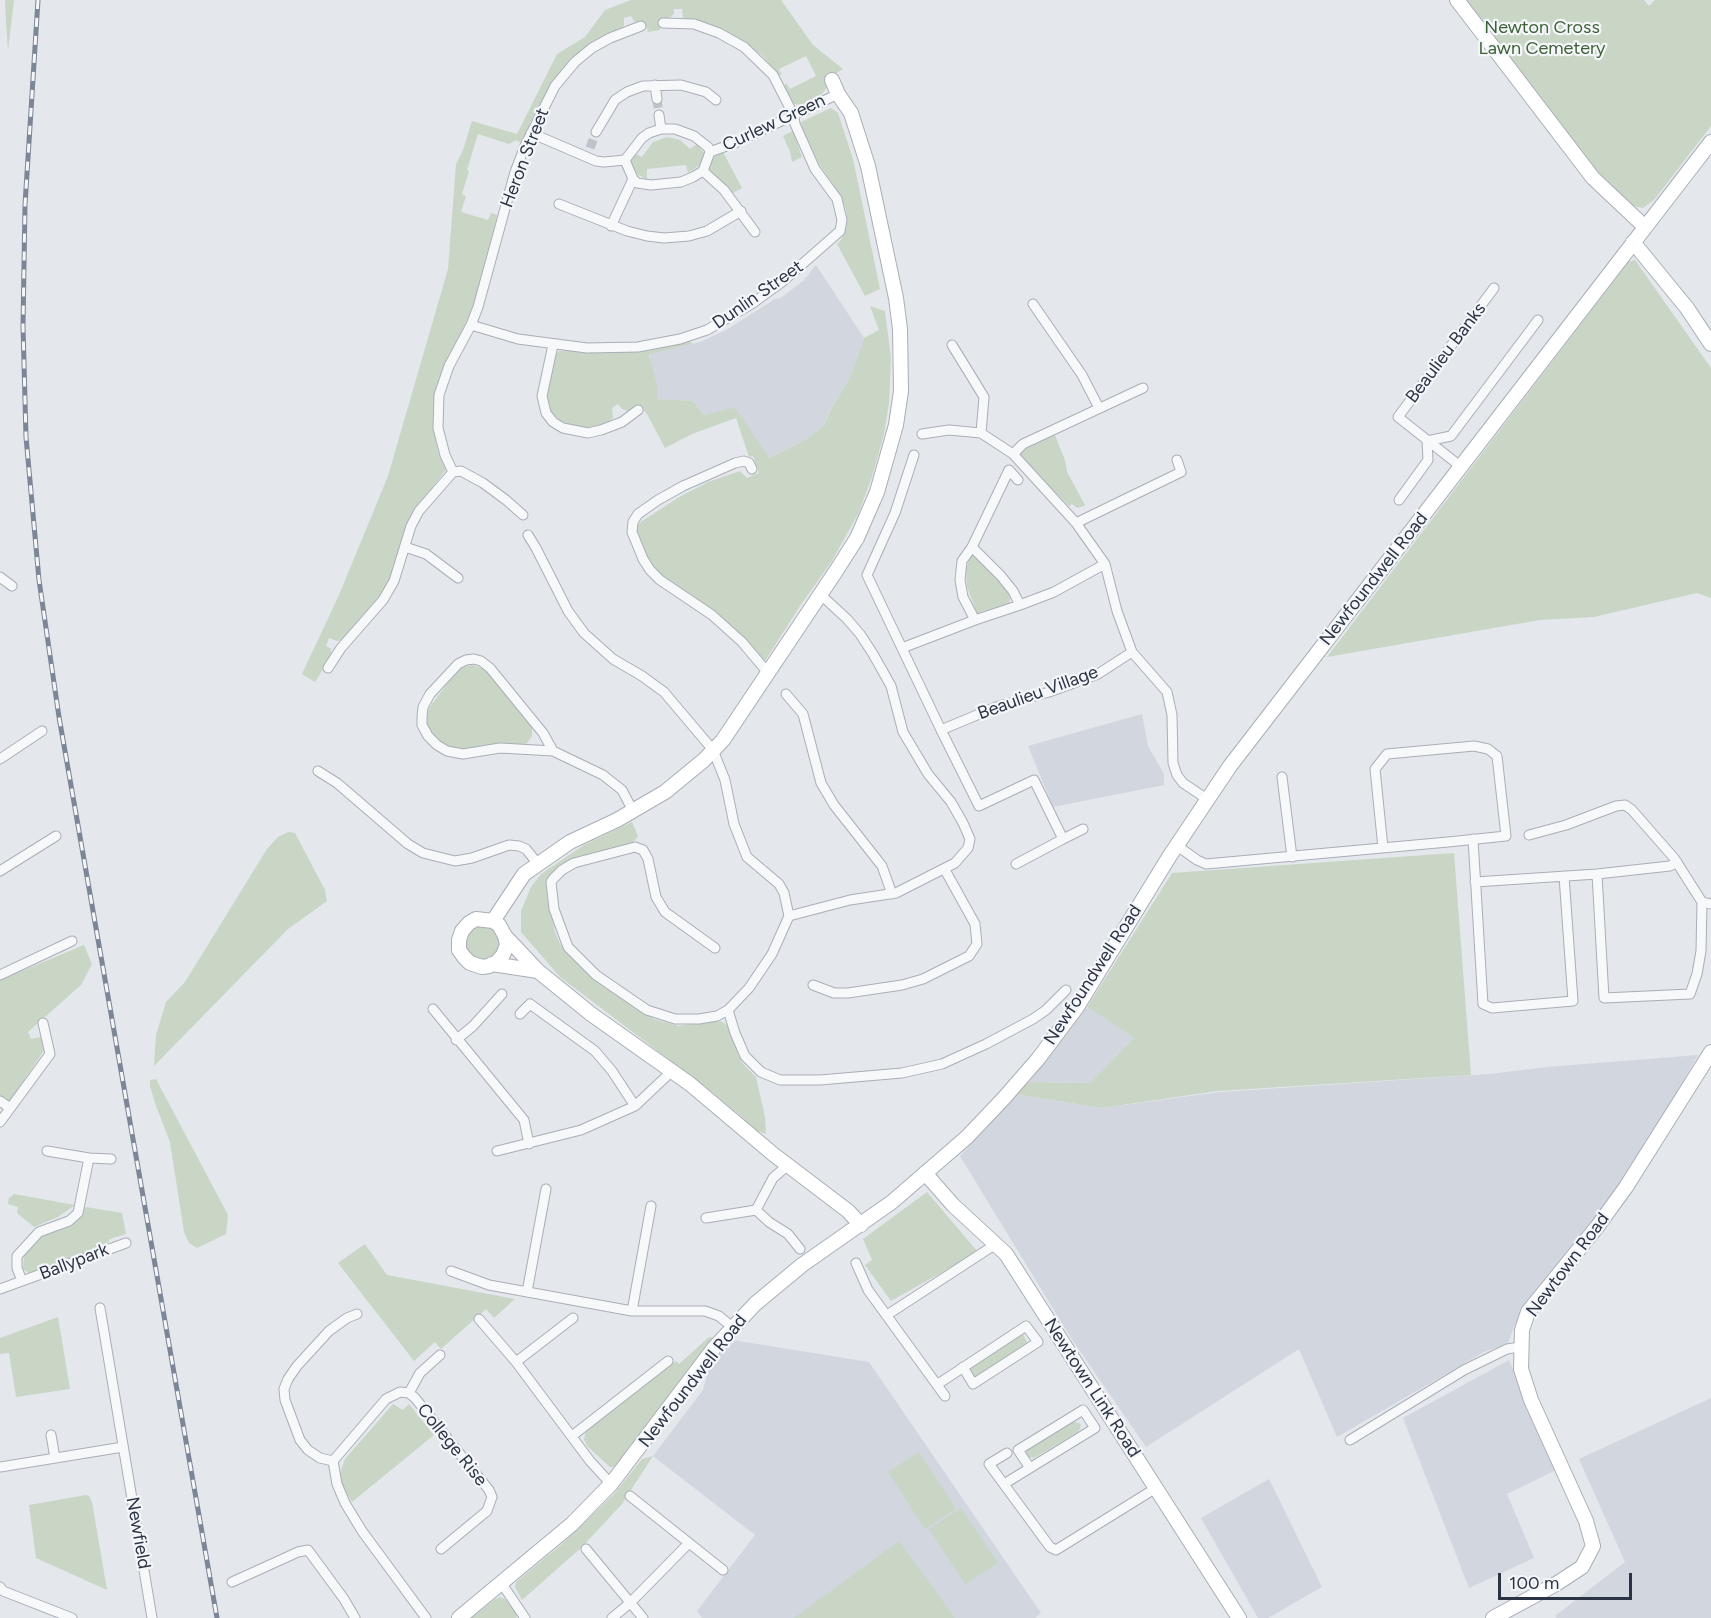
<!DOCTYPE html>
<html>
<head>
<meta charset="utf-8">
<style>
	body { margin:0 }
	#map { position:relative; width:1711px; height:1618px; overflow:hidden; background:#e4e7ec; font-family:Figtree,sans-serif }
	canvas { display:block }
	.scale { position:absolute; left:1498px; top:1573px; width:134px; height:27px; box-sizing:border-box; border:3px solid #2b3445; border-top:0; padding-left:8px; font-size:18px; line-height:21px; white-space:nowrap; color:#2b3445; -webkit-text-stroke:4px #f4f6f9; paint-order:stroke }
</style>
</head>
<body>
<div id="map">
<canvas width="1711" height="1618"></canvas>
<div class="scale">100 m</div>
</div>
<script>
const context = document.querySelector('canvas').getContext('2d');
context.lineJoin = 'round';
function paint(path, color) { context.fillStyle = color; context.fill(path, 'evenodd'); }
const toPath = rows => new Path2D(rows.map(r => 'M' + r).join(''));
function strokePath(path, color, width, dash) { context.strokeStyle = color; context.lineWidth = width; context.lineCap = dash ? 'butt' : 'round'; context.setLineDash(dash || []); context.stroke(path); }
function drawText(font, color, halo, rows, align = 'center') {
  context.font = font + ' Figtree,sans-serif'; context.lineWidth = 4.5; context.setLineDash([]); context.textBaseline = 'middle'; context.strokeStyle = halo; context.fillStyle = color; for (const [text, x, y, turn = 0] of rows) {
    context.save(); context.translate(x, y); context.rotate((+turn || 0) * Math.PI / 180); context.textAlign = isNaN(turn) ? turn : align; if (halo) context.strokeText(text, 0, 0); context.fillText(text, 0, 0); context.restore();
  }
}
const built = toPath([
	[816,265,864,338,851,375,830,410,825,425,805,440,768,458,735,407,704,415,693,401,657,399,649,359,651,354,700,342,726,330,775,299,781,298,804,280],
	[1142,714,1148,746,1164,774,1164,785,1053,807,1028,746],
	[1087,1007,1134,1038,1090,1083,1029,1082],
	[1698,1055,1655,1131,1595,1223,1541,1287,1515,1324,1508,1343,1484,1352,1337,1437,1299,1349,1146,1447,1071,1338,960,1156,1015,1094,1101,1108,1220,1092,1490,1074,1547,1067],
	[732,1340,869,1362,1041,1613,1035,1618,702,1618,697,1611,755,1535,653,1456,703,1390,710,1365],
	[1509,1360,1556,1470,1507,1494,1534,1558,1469,1588,1403,1418],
	[1711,1398,1711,1618,1556,1618,1555,1616,1625,1562,1579,1459],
	[1269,1479,1322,1587,1268,1618,1258,1618,1201,1518]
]);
const green = toPath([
	[5,0,14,0,8,51,6,22],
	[631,0,781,0,813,45,843,69,827,79,827,87,822,94,801,105,794,104,784,86,786,83,790,89,816,76,806,56,779,69,782,75,778,75,763,56,738,38,712,26,688,20,683,17,682,9,674,9,674,14,669,18,661,19,660,30,648,32,645,22,639,24,634,21,631,16,624,18,624,26,552,83,531,121,522,143,516,140,509,144,478,134,467,170,469,171,462,194,466,196,461,212,488,220,491,213,497,215,478,295,459,338,443,368,436,390,433,410,434,430,438,452,446,470,419,504,411,518,392,573,383,592,342,640,337,641,329,638,326,646,331,649,331,656,315,682,302,674,339,595,388,476,448,269,456,164,463,150,472,121,517,134,557,54,585,37,605,10],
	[1466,0,1644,0,1649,6,1655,0,1711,0,1711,126,1654,200,1643,208,1633,206,1596,171],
	[831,108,838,113,853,159,880,289,865,296,837,244,841,240,847,225,846,209,838,192,819,164,803,130,801,122],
	[793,131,802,157,792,162,790,151,783,136],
	[667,137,680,140,690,149,697,144,705,154,701,164,688,173,686,165,647,169,647,179,638,175,630,162,634,153,642,157,653,142],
	[723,152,742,188,733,193,712,174,710,169,711,161,716,155],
	[1635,260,1711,368,1711,598,1697,593,1594,617,1540,620,1327,657,1628,262],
	[870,306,885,311,891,358,889,403,884,434,872,477,858,514,832,561,800,606,765,661,759,659,666,582,649,565,637,534,637,526,642,521,681,496,708,482,740,471,747,478,759,473,753,456,749,457,736,418,692,434,665,448,647,414,638,404,628,411,622,409,618,404,612,408,613,418,602,426,581,428,571,425,561,421,548,409,546,397,554,357,559,351,647,351,690,341,692,344,651,354,649,356,658,388,657,399,693,401,704,415,735,407,769,458,805,440,825,425,830,411,851,375,864,338,879,330],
	[1054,433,1065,460,1067,472,1085,505,1084,506,1077,508,1072,504,1069,506,1019,455,1022,447],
	[971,553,983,563,1011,594,1009,604,977,613,967,587,966,570],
	[473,665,487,670,532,726,532,736,527,743,521,746,455,750,441,743,432,734,425,722,429,708,459,668],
	[632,822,638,836,632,844,559,866,551,874,548,882,547,896,555,932,561,946,573,959,603,984,654,1019,678,1026,717,1021,723,1022,729,1027,738,1055,743,1064,756,1077,765,1117,766,1134,755,1130,743,1122,742,1117,712,1092,560,977,521,932,521,911,531,887,541,874,584,845],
	[288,832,295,833,325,890,327,901,288,929,154,1066,156,1035,166,1002,185,982,267,849,278,837],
	[1454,853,1471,1075,1218,1091,1101,1108,1015,1094,1029,1082,1090,1083,1134,1038,1087,1007,1172,873],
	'465 942a18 18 0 1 1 36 0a18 18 0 1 1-36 0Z',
	[84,945,92,964,81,985,28,1032,31,1039,41,1037,45,1049,9,1102,2,1100,0,1098,0,980],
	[156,1079,228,1215,226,1234,197,1248,189,1243,184,1232,170,1142,156,1106,150,1086,150,1080],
	[927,1192,978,1252,891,1301,865,1265,872,1260,863,1239],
	[14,1194,75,1205,58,1217,34,1227,17,1213,18,1207,8,1204,9,1198],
	[86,1207,122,1213,126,1234,110,1239,107,1245,30,1274,23,1269,24,1255,30,1247,41,1236,74,1223],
	[365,1244,387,1275,515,1299,494,1318,486,1309,441,1349,435,1342,414,1361,338,1263],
	[58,1317,70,1389,16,1397,9,1353,0,1354,0,1338],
	[1023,1334,1027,1342,1024,1347,977,1377,973,1376,969,1372,970,1367,1019,1335],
	[709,1337,714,1338,616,1467,610,1467,587,1446,584,1439,586,1430,676,1361,679,1364],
	[393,1404,403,1410,409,1404,434,1435,352,1502,341,1484,341,1470,345,1459],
	[1071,1421,1081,1424,1080,1429,1076,1433,1034,1458,1027,1457,1026,1453,1027,1449],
	[919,1452,956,1509,925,1529,888,1472],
	[653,1456,622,1504,582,1547,522,1600,515,1587,516,1582,563,1543,613,1495,642,1459],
	[86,1495,89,1496,92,1502,107,1590,36,1558,29,1505],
	[961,1508,998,1563,965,1584,929,1529],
	[899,1541,955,1618,794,1618],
	[500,1597,505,1599,517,1614,516,1618,471,1618,494,1600]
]);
const streetTunnel = toPath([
	[657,99,659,115],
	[590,148,596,132]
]);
const street = toPath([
	[655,85,657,99],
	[659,115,661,129],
	[596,132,615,100,627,92,643,86,681,85,706,92,716,100],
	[531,133,596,161,604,162,625,160],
	[710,152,737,142,838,94],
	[625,160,633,179,637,183,651,185,681,182,693,177,703,171,710,152],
	[625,160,642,138,649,133,661,129,675,129,694,136,708,147,710,152],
	[703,171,724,190,755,232],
	[559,204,627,231,647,236,664,238,689,236,707,231,741,211],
	[611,226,633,179],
	[1033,304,1082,375,1099,408],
	[471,325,518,339,587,348,638,347,680,339,707,330,753,303,783,281,840,231,842,220,837,199,815,169,795,124,794,116,773,75,744,47,719,33,694,24,663,23],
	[553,345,542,396,546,413,553,422,563,428,588,433,601,430,622,422,638,410],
	[952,345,984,397,981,433],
	[922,434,949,430,981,433,1013,454,1076,523,1105,564,1117,611,1132,652,1167,692,1172,715,1173,763,1177,775,1183,783,1207,799],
	[1013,454,1023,444,1143,388],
	[914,455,895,513,867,575,941,730],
	[1460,466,1398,417,1494,288],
	[752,469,749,463,744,461,735,463,683,486,658,500,638,514,633,522,632,532,643,559,650,570,660,580,712,615,742,642,769,674],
	[453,472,445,455,438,428,439,395,449,366,471,325,478,307,515,172,525,146,555,86,575,62,592,48,610,38,641,26],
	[453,472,461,471,483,483,506,500,523,515],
	[1399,500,1428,460,1427,441,1451,436,1538,320],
	[1076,523,1181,472,1177,460],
	[528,535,536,548,568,611,584,633,613,659,642,676,664,692,713,750,725,780,734,824,747,857,779,884,784,893,789,916,772,954,749,988,728,1010,717,1016,699,1019,675,1019,647,1010,596,975,568,947,554,909,551,882,554,878,562,870,574,863,635,847,643,850,648,859,656,897,665,912,715,948],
	[405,547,426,554,458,578],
	[972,547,1009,470,1018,480],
	[0,577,12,586],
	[1020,605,1013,591,1001,576,972,547,962,561,960,580,963,597,975,620,1020,605,1054,592,1105,564],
	[902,648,975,620],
	[474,659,481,661,490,668,543,733,553,751,500,748,463,754,447,751,437,745,428,736,422,725,422,717,423,707,430,694,458,664,466,660,474,659],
	[328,668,341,648,383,600,394,581,411,526,419,511,453,472],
	[786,694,803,714,821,783,834,805,882,866,892,894],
	[553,751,603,775,622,790,633,811],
	[0,759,42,731],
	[318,771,337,783,408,844,423,853,455,861,472,858,509,845,519,846,526,849,538,864],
	[1282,777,1292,857],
	[1529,835,1566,825,1616,806,1625,805,1632,810,1674,858,1702,902],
	[1063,839,1083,829],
	[1473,839,1483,1004,1492,1008,1573,1001,1564,876],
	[1176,845,1197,860,1206,864,1448,842,1506,836,1497,756,1488,749,1474,746,1387,754,1375,769,1383,848],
	[1016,864,1063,839,1034,780,979,806,941,730,996,707,1049,692,1098,674,1132,652],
	[0,871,56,836],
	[1597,874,1604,998,1690,994,1697,974,1701,951,1702,902,1711,904],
	[1475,882,1597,874,1670,866,1677,862],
	[789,916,850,900,896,893,955,863,968,848,970,839,963,823,951,802,928,774,903,732,891,686,873,654,860,634,847,619,820,594],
	[0,975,72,941],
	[813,985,834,993,848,993,902,985,923,979,969,956,977,944,975,924,945,870],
	[433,1009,524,1120,529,1144],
	[728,1010,735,1033,745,1056,761,1072,780,1080,820,1080,902,1073,942,1064,986,1044,1033,1019,1046,1010,1066,990],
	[520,1014,530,1004,595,1051,612,1071,635,1106,672,1071],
	[456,1040,473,1026,502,994],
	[0,1101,10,1108],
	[0,1122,50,1054,43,1023],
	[47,1151,89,1158,111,1159],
	[497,1151,581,1130,635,1106],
	[788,1165,773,1178,756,1210,769,1222,788,1234,800,1249],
	[706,1218,756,1210],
	[856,1263,868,1290,945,1396],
	[451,1271,489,1285,632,1311,705,1311,719,1316,732,1327],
	[22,1281,17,1268,17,1256,39,1232,69,1221,78,1213,89,1158],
	[0,1289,126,1243],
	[527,1292,546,1189],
	[100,1308,152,1618],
	[632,1311,651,1206],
	[887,1315,996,1244],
	[479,1319,516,1362,590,1461,611,1484],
	[516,1362,573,1318],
	[938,1384,1026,1326,1038,1342,973,1384,963,1367],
	[409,1393,420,1373,440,1355],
	[51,1435,55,1458],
	[572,1436,668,1361],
	[1350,1440,1464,1370,1507,1349,1520,1347],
	[1007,1453,989,1464,1050,1547,1056,1550,1156,1488],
	[333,1461,386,1399,400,1392,409,1393,415,1398,489,1490,492,1497,487,1511,441,1549],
	[333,1461,320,1458,308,1450,300,1440,285,1400,284,1389,288,1379,297,1366,329,1331,347,1318,357,1314],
	[333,1461,337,1484,345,1503,362,1531,426,1618],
	[0,1467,123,1447],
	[1004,1484,1095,1428,1083,1410,1018,1450,1030,1468],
	[630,1496,723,1570],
	[586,1549,643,1618],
	[232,1582,298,1552,308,1550,344,1599,355,1618],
	[502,1584,525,1618],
	[0,1587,3,1591,72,1618],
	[612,1618,630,1603,689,1543]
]);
const secondary = toPath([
	[1457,0,1593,178,1645,227],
	[1633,242,1687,308,1711,344],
	[493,921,524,874,570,842,617,820,665,792,704,760,723,740,836,571,857,538,877,492,896,425,901,391,900,329,896,298,868,166,851,113,838,94,832,80],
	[505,936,507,945,503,955,497,962,489,966,482,967,470,963,464,957,459,950,459,940,462,931,469,923,476,919,493,921,499,925,505,936,538,971,591,1014,690,1084,773,1154,848,1211,861,1225],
	[492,964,538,971],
	[925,1173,953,1205,1006,1254,1239,1618],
	[459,1618,572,1524,611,1484,714,1348,755,1304,802,1265,892,1202,967,1137,1004,1098,1038,1059,1077,1007,1169,857,1230,766,1711,142],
	[1493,1618,1556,1584,1582,1567,1593,1546,1586,1521,1531,1400,1521,1369,1522,1330,1528,1312,1597,1227,1626,1187,1711,1052]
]);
const rail = toPath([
	[38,0,25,205,23,326,26,437,39,580,59,717,217,1618]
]);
const parkNames = [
	["Newton Cross",1542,28],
	["Lawn Cemetery",1542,49]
];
const streetNames = [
	["Curlew Green",774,123,-25],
	["Heron Street",525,158,-69],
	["Dunlin Street",758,295,-35],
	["Beaulieu Banks",1446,353,-53],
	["Newfoundwell Road",1374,579,-52],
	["Beaulieu Village",1038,693,-20],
	["Newfoundwell Road",1093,975,-57],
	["Ballypark",74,1262,-21],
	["Newtown Road",1568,1265,-53],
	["Newfoundwell Road",693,1381,-52],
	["Newtown Link Road",1092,1388,57],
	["College Rise",452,1445,51],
	["Newfield",138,1533,80]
];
paint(built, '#d2d6de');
paint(green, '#c9d6c5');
strokePath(streetTunnel, '#bfc3cb', 9, [9, 4.5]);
strokePath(street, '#a9aeb7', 11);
strokePath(secondary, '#a9aeb7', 16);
strokePath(street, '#f7f8fa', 9);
strokePath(secondary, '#fff', 14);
strokePath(rail, '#7d8696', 5);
strokePath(rail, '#f4f6f9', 3, [9]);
drawText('18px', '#3f6138', '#f4f6f9', parkNames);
drawText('18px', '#2b3445', '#f4f6f9', streetNames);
</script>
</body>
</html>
